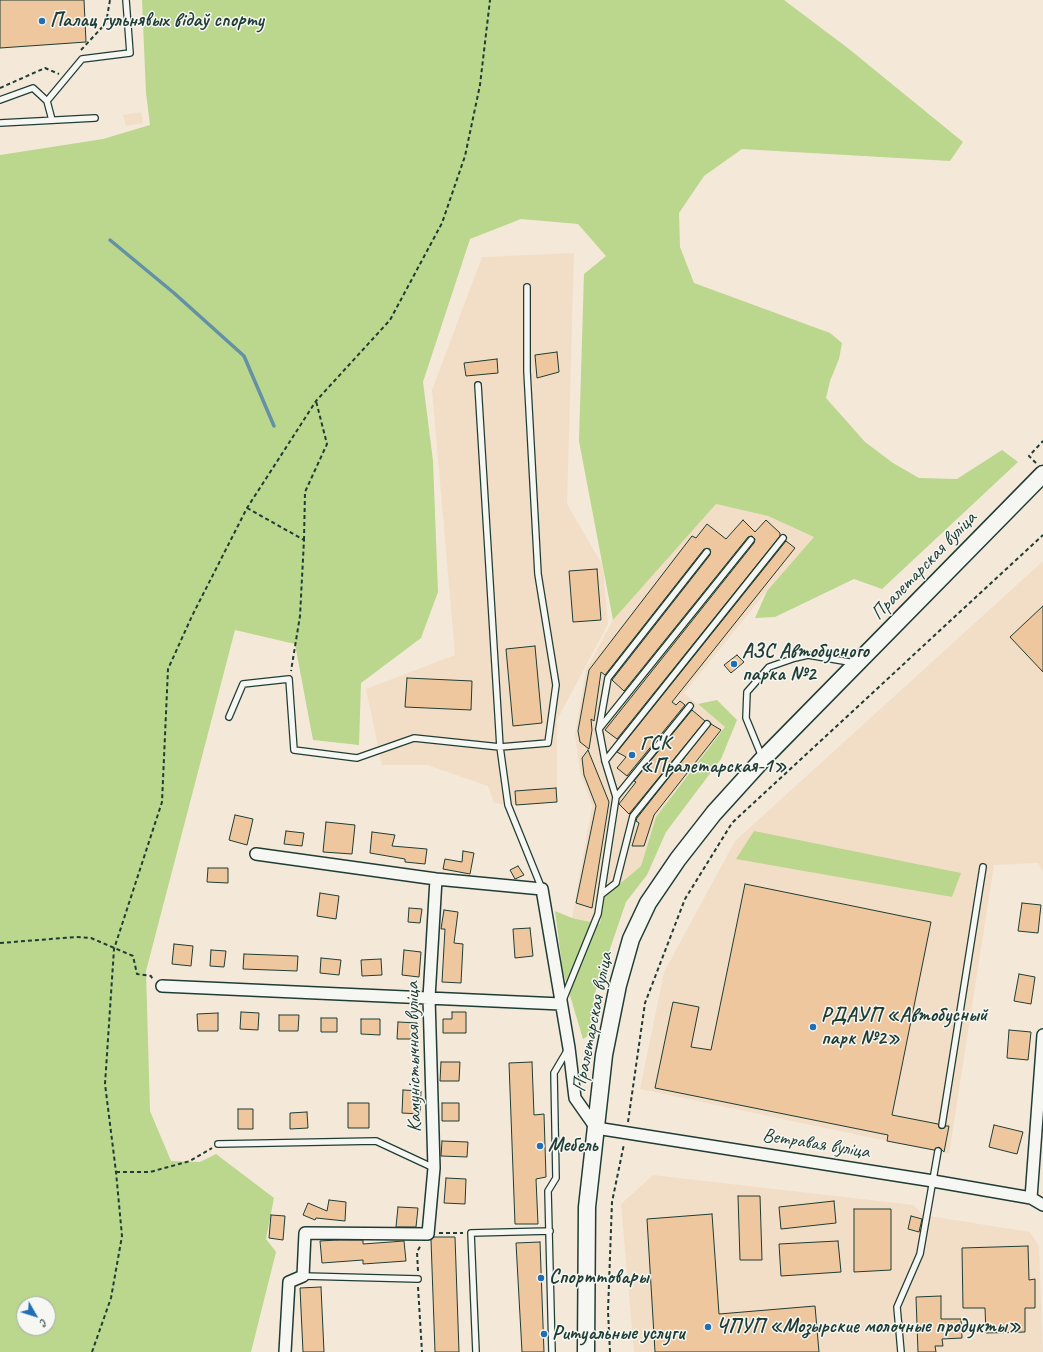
<!DOCTYPE html>
<html>
<head>
<meta charset="utf-8">
<style>
	body { margin:0 }
	#map { position:relative; width:1043px; height:1352px; overflow:hidden; background:#f4e8d9; font-family:Caveat,sans-serif }
	canvas { display:block }
	.north { position:absolute; left:16px; top:1296px; width:40px; height:40px; box-sizing:border-box; background:#f6f6f2; border:1px solid #a0aca6; border-radius:50%; rotate:129deg; font-size:11px; font-weight:700; line-height:16px; text-align:center; color:#1f3d34 }
	.north::after { content:''; display:block; margin:auto; width:14px; height:18px; background:#1f6fb2; clip-path:polygon(50% 0,100% 100%,50% 72%,0 100%) }
</style>
</head>
<body>
<div id="map">
<canvas width="1043" height="1352"></canvas>
<div class="north">С</div>
</div>
<script>
const context = document.querySelector('canvas').getContext('2d');
context.lineJoin = 'round';
function paint(path, color) { context.fillStyle = color; context.fill(path, 'evenodd'); }
const toPath = rows => new Path2D(rows.map(r => 'M' + r).join(''));
function strokePath(path, color, width, dash) { context.strokeStyle = color; context.lineWidth = width; context.lineCap = dash ? 'butt' : 'round'; context.setLineDash(dash || []); context.stroke(path); }
function drawText(font, color, halo, rows, align = 'center') {
  context.font = font + ' Caveat,sans-serif'; context.lineWidth = 3; context.setLineDash([]); context.textBaseline = 'middle'; context.strokeStyle = halo; context.fillStyle = color; for (const [text, x, y, turn = 0] of rows) {
    context.save(); context.translate(x, y); context.rotate((+turn || 0) * Math.PI / 180); context.textAlign = isNaN(turn) ? turn : align; if (halo) context.strokeText(text, 0, 0); context.fillText(text, 0, 0); context.restore();
  }
}
const built = toPath([
	[141,112,143,123,126,126,123,115],
	[574,253,567,504,603,566,608,624,557,720,557,802,516,805,494,803,488,786,427,765,382,765,366,689,455,655,432,390,482,257],
	[716,504,768,516,814,537,767,591,684,693,725,727,656,817,641,866,604,897,600,924,572,918,592,806,580,772,575,734,586,670,613,620],
	[1043,561,1043,871,1038,863,994,865,949,1154,640,1089,664,972,735,841],
	[653,1175,914,1205,923,1215,1030,1232,1039,1246,1043,1352,634,1352,621,1204]
]);
const green = toPath([
	[142,0,784,0,849,49,963,142,950,161,742,149,704,176,679,213,680,247,694,283,830,333,842,343,839,359,830,381,826,398,865,442,893,463,919,478,957,479,1002,450,1018,462,882,589,854,579,775,617,755,618,767,591,814,537,768,516,716,504,613,620,579,441,584,274,606,256,578,224,521,219,470,239,423,382,433,461,438,592,421,638,361,683,359,745,313,740,295,644,235,630,146,971,150,1111,171,1161,200,1162,216,1154,274,1198,266,1239,276,1252,251,1352,0,1352,0,155,103,139,150,125,146,93],
	[24,1304,48,1304,48,1328,24,1328],
	[717,700,737,720,721,759,666,832,647,875,626,902,594,996,592,1033,583,1039,563,972,555,911,572,918,600,924,604,897,641,866,656,817,725,727,698,704],
	[754,831,961,873,952,897,736,859]
]);
const stream = toPath([
	[110,240,174,293,244,356,274,426]
]);
const building = toPath([
	[0,0,84,0,86,42,0,48,0,0],
	[557,352,559,372,537,378,535,355,557,352],
	[497,359,498,373,466,376,464,363,497,359],
	[743,520,755,532,766,520,780,533,780,536,617,739,605,730,754,543,755,539,752,536,748,537,624,691,612,680,710,555,710,549,704,549,605,675,601,672,594,721,591,719,592,730,589,749,580,742,578,731,589,670,692,536,696,538,707,524,726,539,743,520],
	[786,541,795,548,672,702,676,705,680,701,685,705,627,776,617,768,626,757,617,752,786,541],
	[597,569,601,620,573,622,569,571,597,569],
	[1043,606,1043,672,1010,637,1043,606],
	[535,646,542,723,513,726,506,649,535,646],
	[737,655,744,662,731,673,724,665,737,655],
	[407,678,472,681,471,710,405,707,407,678],
	[692,710,705,721,629,814,619,804,636,782,634,781,692,710],
	[711,724,721,730,654,815,644,846,632,846,639,823,636,821,637,818,711,724],
	[588,750,609,802,592,908,576,903,596,806,584,775,582,758,588,750],
	[556,788,557,802,516,805,515,791,556,788],
	[235,815,253,819,247,845,229,840,235,815],
	[326,822,355,825,352,854,323,852,326,822],
	[286,831,304,833,302,846,284,844,286,831],
	[372,832,395,835,392,846,427,849,425,864,405,862,405,859,370,853,372,832],
	[463,851,474,853,470,874,443,869,445,859,462,862,463,851],
	[518,866,524,875,515,879,510,870,518,866],
	[208,868,228,868,228,883,207,882,208,868],
	[745,884,931,922,892,1115,938,1124,941,1129,946,1126,949,1126,944,1152,939,1147,934,1150,887,1141,888,1135,655,1088,673,1002,699,1007,691,1047,711,1050,745,884],
	[320,893,339,896,336,919,317,916,320,893],
	[1022,903,1041,905,1038,933,1018,931,1022,903],
	[409,908,422,909,420,923,408,922,409,908],
	[444,910,458,912,454,943,463,944,461,983,442,982,445,929,441,929,444,910],
	[530,928,533,956,515,958,513,929,530,928],
	[174,944,193,946,191,966,172,964,174,944],
	[211,950,226,951,224,967,210,966,211,950],
	[404,950,421,952,419,977,402,975,404,950],
	[244,954,298,956,297,971,243,969,244,954],
	[321,958,341,960,339,975,320,973,321,958],
	[381,959,382,975,362,976,361,960,381,959],
	[1019,974,1035,977,1031,1004,1014,1001,1019,974],
	[241,1012,259,1013,258,1030,240,1029,241,1012],
	[452,1012,466,1012,466,1033,443,1033,443,1019,452,1019,452,1012],
	[218,1013,218,1031,198,1031,197,1014,218,1013],
	[279,1015,299,1015,298,1031,279,1031,279,1015],
	[321,1018,337,1018,337,1032,321,1032,321,1018],
	[361,1019,380,1019,380,1035,361,1034,361,1019],
	[398,1022,417,1023,417,1039,397,1039,398,1022],
	[1009,1030,1031,1032,1028,1060,1007,1058,1009,1030],
	[441,1062,460,1062,459,1081,440,1081,441,1062],
	[532,1062,534,1115,544,1114,546,1177,536,1179,538,1224,515,1224,509,1063,532,1062],
	[403,1090,421,1091,420,1114,402,1113,403,1090],
	[348,1103,369,1103,369,1128,348,1128,348,1103],
	[442,1103,459,1103,459,1121,442,1121,442,1103],
	[238,1109,253,1109,253,1129,238,1129,238,1109],
	[307,1112,308,1128,290,1129,290,1113,307,1112],
	[994,1125,1023,1132,1017,1154,989,1147,994,1125],
	[442,1141,468,1142,467,1157,441,1156,442,1141],
	[446,1178,466,1179,465,1204,444,1203,446,1178],
	[738,1196,760,1196,762,1260,740,1260,738,1196],
	[329,1200,346,1202,345,1221,316,1218,315,1220,303,1215,308,1203,327,1211,329,1200],
	[834,1201,836,1223,781,1229,779,1207,834,1201],
	[398,1207,418,1208,416,1227,396,1227,398,1207],
	[854,1209,891,1209,891,1270,854,1272,854,1209],
	[712,1214,719,1314,815,1306,819,1352,655,1352,647,1219,712,1214],
	[271,1215,285,1216,283,1240,269,1238,271,1215],
	[911,1216,922,1219,919,1232,908,1229,911,1216],
	[434,1237,455,1237,459,1352,435,1352,431,1240,434,1237],
	[337,1240,363,1240,363,1244,404,1241,406,1261,363,1264,363,1260,322,1263,320,1241,337,1240],
	[838,1241,841,1272,781,1276,779,1244,838,1241],
	[540,1242,544,1352,522,1352,516,1243,540,1242],
	[1028,1246,1029,1280,1035,1279,1035,1308,1025,1308,1025,1332,986,1333,985,1308,963,1308,962,1248,1028,1246],
	[321,1287,324,1352,303,1352,300,1288,321,1287],
	[941,1296,941,1319,961,1319,962,1338,942,1339,943,1346,935,1346,936,1352,918,1352,916,1297,941,1296]
]);
const path = toPath([
	[81,50,106,23,110,0],
	[0,88,45,68,59,74],
	[1036,463,1029,456,1043,441],
	[247,508,304,540,300,616,291,671],
	[304,540,305,492,327,444,316,401],
	[0,943,76,937,91,938,133,956,137,974,151,976,153,980],
	[628,1122,645,1003,685,899,732,823,1043,535],
	[116,1172,150,1172,190,1161,212,1148],
	[439,1233,463,1233],
	[418,1271,417,1252,421,1245],
	[418,1287,422,1352],
	[92,1352,111,1298,122,1236,116,1172,105,1084,114,949,162,802,168,669,192,616,247,508,316,401,390,320,442,223,465,156,480,85,490,0],
	[610,1352,608,1311,612,1202,624,1144]
]);
const service = toPath([
	[0,100,33,88,47,101],
	[52,120,47,101,82,59,130,53,126,0],
	[0,123,95,118],
	[478,385,500,747,548,743,556,685,538,574,527,371,527,287],
	[229,717,243,684,289,679,294,750,357,758,414,738,500,747,508,805,542,889],
	[599,729,751,540],
	[762,757,746,718,747,692,769,667,795,658,808,655,855,663],
	[605,761,783,538],
	[616,797,690,706],
	[602,894,616,883,633,816,707,724],
	[563,1000,598,914,616,797,605,761,599,729,608,678,707,552],
	[942,1125,983,867],
	[218,1144,376,1141,434,1168],
	[303,1276,418,1279],
	[476,1352,471,1233,550,1231],
	[552,1352,548,1191,556,1178,554,1073,567,1051],
	[901,1352,897,1307,920,1254,938,1151]
]);
const minor = toPath([
	[256,854,436,879,542,889,569,1048,575,1098,596,1128,933,1181,1031,1198,1043,1205],
	[162,986,561,1004],
	[1031,1198,1043,1035],
	[285,1352,289,1282,303,1276,305,1233,428,1234,434,1168,429,998,436,879]
]);
const secondary = toPath([
	[586,1352,587,1207,604,1055,618,985,631,939,648,903,678,859,714,813,763,759,1043,474]
]);
const markers = [
	[42,21,4,"#1f6fb2"],
	[734,664,4,"#1f6fb2"],
	[632,755,4,"#1f6fb2"],
	[813,1027,4,"#1f6fb2"],
	[540,1146,4,"#1f6fb2"],
	[541,1278,4,"#1f6fb2"],
	[708,1327,4,"#1f6fb2"],
	[544,1334,4,"#1f6fb2"]
];
const poiNames = [
	["Палац гульнявых відаў спорту",50,21],
	["АЗС Автобусного",742,652],
	["парка №2",742,675],
	["ГСК",640,744],
	["«Пралетарская-1»",640,767],
	["РДАУП «Автобусный",821,1016],
	["парк №2»",821,1039],
	["Мебель",548,1146],
	["Спорттовары",549,1278],
	["ЧПУП «Мозырские молочные продукты»",716,1327],
	["Ритуальные услуги",552,1334]
];
const streetNames = [
	["Пралетарская вуліца",924,566,-46],
	["Пралетарская вуліца",593,1022,-79],
	["Камуністычная вуліца",414,1057,-91],
	["Ветравая вуліца",816,1144,9]
];
paint(built, '#f2dec7');
paint(green, '#bbd68d');
strokePath(stream, '#6491a5', 3.5);
paint(building, '#eec79e');
strokePath(building, '#1f3d34', 1);
strokePath(service, '#1f3d34', 8);
strokePath(minor, '#1f3d34', 14);
strokePath(secondary, '#1f3d34', 19);
strokePath(path, '#1f3d34', 2, [4, 3]);
strokePath(service, '#f6f6f2', 5.5);
strokePath(minor, '#f6f6f2', 11);
strokePath(secondary, '#f6f6f2', 16);
for (const [x, y, r, color] of markers) { const dot = new Path2D(); dot.arc(x, y, r, 0, 2 * Math.PI); context.fillStyle = color; context.fill(dot); strokePath(dot, '#f6f6f2', 1.5); }
drawText('bold 20px', '#1f3d34', '#f6f6f2', poiNames, 'left');
drawText('20px', '#1f3d34', '#f6f6f2', streetNames);
</script>
</body>
</html>
